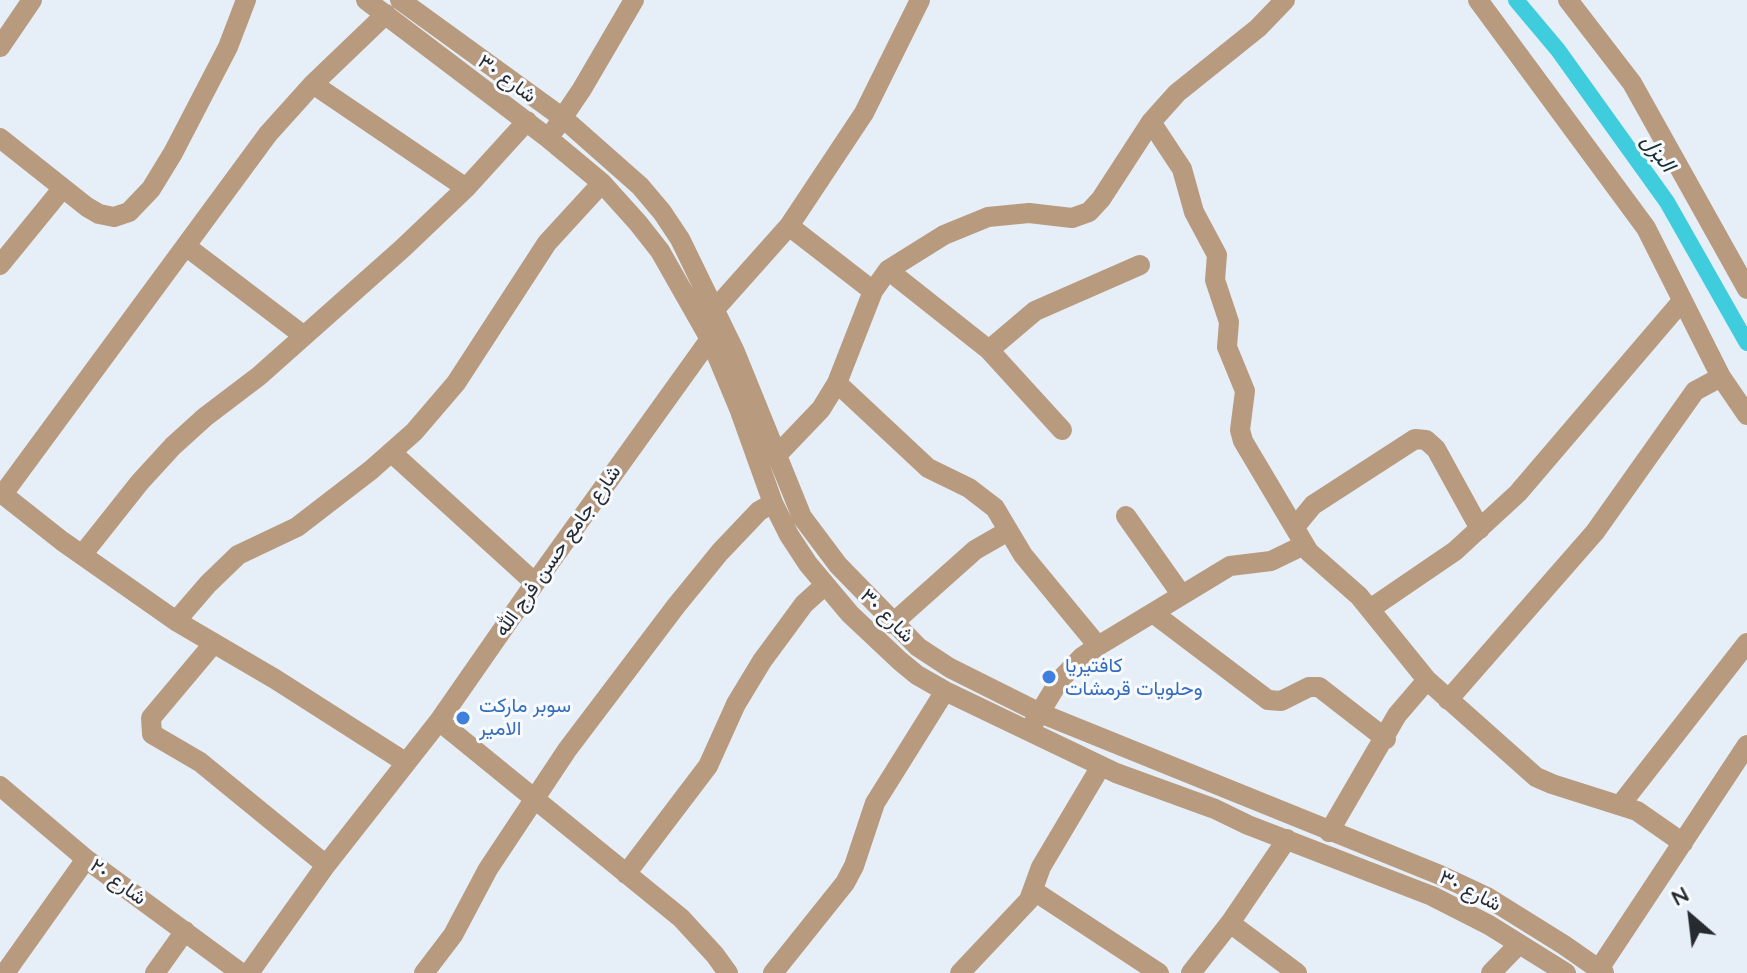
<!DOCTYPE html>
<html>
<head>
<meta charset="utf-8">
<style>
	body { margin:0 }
	#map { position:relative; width:1747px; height:973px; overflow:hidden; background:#e6eef8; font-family:Quicksand,sans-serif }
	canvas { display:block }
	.north { position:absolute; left:1651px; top:877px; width:80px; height:80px; -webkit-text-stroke:6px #f7fbff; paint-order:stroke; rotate:332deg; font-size:22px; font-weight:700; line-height:32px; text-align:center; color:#272a2e }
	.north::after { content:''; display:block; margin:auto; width:28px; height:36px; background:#272a2e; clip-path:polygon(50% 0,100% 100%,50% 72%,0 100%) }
</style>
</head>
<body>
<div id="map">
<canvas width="1747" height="973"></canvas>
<div class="north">N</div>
</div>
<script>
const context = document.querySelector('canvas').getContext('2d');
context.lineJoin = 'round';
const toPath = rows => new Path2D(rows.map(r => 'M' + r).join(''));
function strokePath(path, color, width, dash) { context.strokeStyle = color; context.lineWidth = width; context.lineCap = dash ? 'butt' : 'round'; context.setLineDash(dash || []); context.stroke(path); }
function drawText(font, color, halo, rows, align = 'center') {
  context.font = font + ' Quicksand,Vazirmatn,sans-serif'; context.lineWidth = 6; context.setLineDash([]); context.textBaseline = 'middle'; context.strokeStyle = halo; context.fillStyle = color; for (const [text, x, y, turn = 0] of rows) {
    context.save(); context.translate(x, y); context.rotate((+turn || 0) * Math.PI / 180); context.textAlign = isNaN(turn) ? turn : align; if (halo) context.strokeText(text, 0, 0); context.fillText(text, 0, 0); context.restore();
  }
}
const canal = toPath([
	[1516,0,1558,50,1667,202,1747,343]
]);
const minor = toPath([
	[366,0,548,138,602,183,638,223,660,251,710,339,740,411,773,503,789,535,808,564,850,614,900,661,917,675,945,691,1116,773,1215,809,1248,825,1432,896,1489,925,1566,973],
	[400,0,563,118,640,186,662,212,680,239,735,352,802,517,838,565,918,647,950,668,1040,713,1440,875,1487,897,1564,945,1604,973],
	[1478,0,1646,228,1721,377,1747,415],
	[1568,0,1632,83,1747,289],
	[0,47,32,0],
	[313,84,466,188],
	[1151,122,1182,169,1194,212,1217,255,1215,280,1229,322,1227,347,1245,391,1240,430,1243,441,1309,552,1359,596,1427,680,1536,777,1552,784,1637,811,1683,843],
	[555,129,582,89,634,0],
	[0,138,87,207,99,214,114,217,129,212,151,189,173,153,228,47,246,0],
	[789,226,873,291],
	[187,247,304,336],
	[0,265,62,189],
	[888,270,989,350,1062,430],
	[715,309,789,226,864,113,920,0],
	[989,350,1035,311,1140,265],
	[837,383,928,468,969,488,995,508,1023,555,1098,646],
	[391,452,535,583],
	[777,455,821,409,837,383,873,291,888,270,944,235,988,217,1029,213,1072,218,1089,212,1101,199,1151,122,1177,93,1258,28,1285,0],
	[0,492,62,541,176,621,275,679,405,762],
	[3,494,268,134,313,84,386,14],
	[1126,516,1181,594],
	[1295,527,1313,505,1415,439,1426,440,1436,449,1480,529],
	[82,555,140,482,173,446,205,417,259,376,403,248,466,188,527,121],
	[1370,609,1455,551,1518,493,1682,301],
	[1153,613,1268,700,1281,701,1309,687,1319,687,1386,739],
	[176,621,208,584,238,555,297,527,371,470,414,432,456,383,547,243,602,183],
	[892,624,975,550,1008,531],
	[214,643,151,718,152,734,200,762,326,865],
	[1448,700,1595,532,1695,391,1721,377],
	[439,721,681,918,715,955,728,973],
	[1033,724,1059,681,1082,657,1098,646,1230,566,1271,561,1304,545],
	[0,786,86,859,241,973],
	[1621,804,1747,643],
	[1329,832,1397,715,1427,680],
	[626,874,708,766,736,704,762,661,804,604,825,585],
	[1034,891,1159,973],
	[1230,923,1297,973],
	[1599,969,1747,745],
	[5,973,86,859],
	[155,973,185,931],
	[249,973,326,865,439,721,535,583,710,339],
	[424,973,453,935,488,869,567,750,676,606,720,552,759,511,773,503],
	[773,973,845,883,854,866,875,803,945,691],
	[960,973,1029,900,1041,867,1101,766],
	[1191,973,1230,923,1287,839],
	[1491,973,1519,944]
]);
const markers = [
	[1049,677,8,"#3f7fe0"],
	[463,718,8,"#3f7fe0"]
];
const streetNames = [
	["شارع ٣٠",507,79,36],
	["شارع جامع حسن فرج الله",558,551,-55],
	["شارع ٣٠",887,616,45],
	["شارع ٢٠",118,882,36],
	["شارع ٣٠",1470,891,27]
];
const shopNames = [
	["كافتيريا",1065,666],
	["وحلويات قرمشات",1065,689],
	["سوبر ماركت",479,706],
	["الامير",479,729]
];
const waterNames = [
	["البزل",1658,153,53]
];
strokePath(canal, '#3fcdde', 16);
strokePath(minor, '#b89a7e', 20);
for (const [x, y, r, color] of markers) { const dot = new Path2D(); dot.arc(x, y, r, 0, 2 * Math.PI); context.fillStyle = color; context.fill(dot); strokePath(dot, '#f7fbff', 3); }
drawText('20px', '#272a2e', '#f7fbff', streetNames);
drawText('20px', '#366cbe', '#f7fbff', shopNames, 'left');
drawText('italic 22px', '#182f33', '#f7fbff', waterNames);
</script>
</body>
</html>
